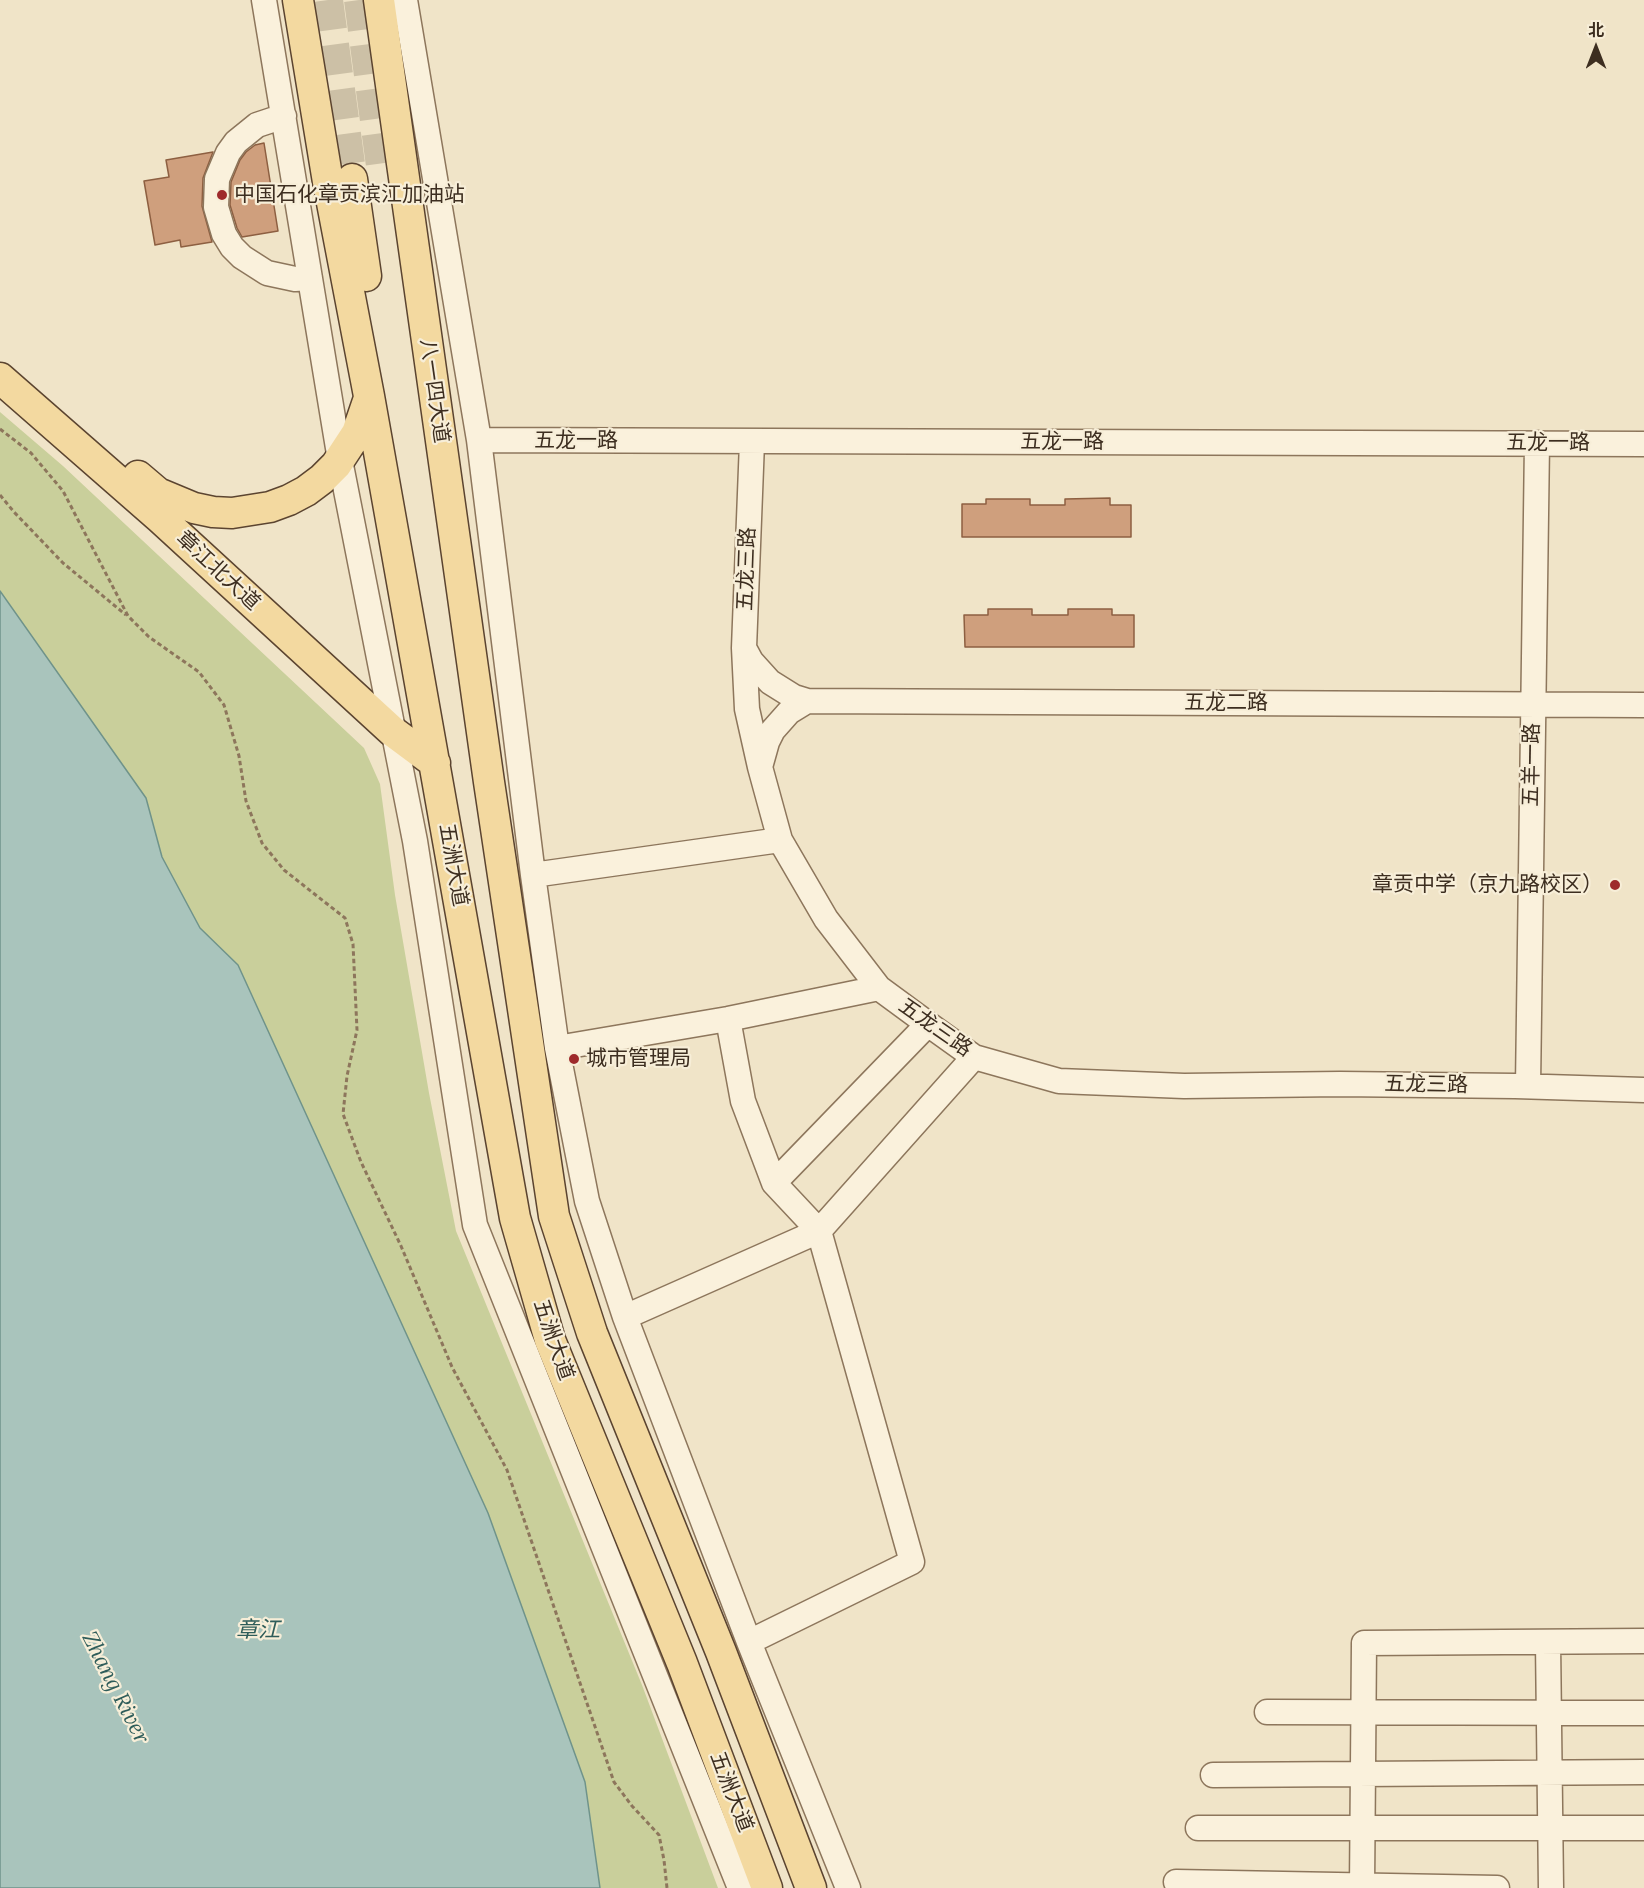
<!DOCTYPE html>
<html>
<head>
<meta charset="utf-8">
<style>
	body { margin:0 }
	#map { position:relative; width:1644px; height:1888px; overflow:hidden; background:#f0e4c8; font-family:Lora,"Noto Sans SC",serif }
	canvas { display:block }
	.north { position:absolute; left:1566px; top:18px; width:60px; height:60px; -webkit-text-stroke:4px #f7eed8; paint-order:stroke; rotate:0deg; font-size:16px; font-weight:700; line-height:24px; text-align:center; color:#3d2e20 }
	.north::after { content:''; display:block; margin:auto; width:21px; height:27px; background:#3d2e20; clip-path:polygon(50% 0,100% 100%,50% 72%,0 100%) }
</style>
</head>
<body>
<div id="map">
<canvas width="1644" height="1888"></canvas>
<div class="north">北</div>
</div>
<script>
const context = document.querySelector('canvas').getContext('2d');
context.lineJoin = 'round';
function paint(path, color) { context.fillStyle = color; context.fill(path, 'evenodd'); }
const toPath = rows => new Path2D(rows.map(r => 'M' + r).join(''));
function strokePath(path, color, width, dash) { context.strokeStyle = color; context.lineWidth = width; context.lineCap = dash ? 'butt' : 'round'; context.setLineDash(dash || []); context.stroke(path); }
function drawText(font, color, halo, rows, align = 'center') {
  context.font = font + ' Lora,"Noto Sans SC",serif'; context.lineWidth = 4.5; context.setLineDash([]); context.textBaseline = 'middle'; context.strokeStyle = halo; context.fillStyle = color; for (const [text, x, y, turn = 0] of rows) {
    context.save(); context.translate(x, y); context.rotate((+turn || 0) * Math.PI / 180); context.textAlign = isNaN(turn) ? turn : align; if (halo) context.strokeText(text, 0, 0); context.fillText(text, 0, 0); context.restore();
  }
}
const green = toPath([
	[0,412,63,466,364,748,380,784,395,895,429,1093,456,1231,642,1685,718,1888,600,1888,585,1782,488,1513,238,965,200,928,162,857,146,798,0,591]
]);
const water = toPath([
	[0,591,146,798,162,857,200,928,238,965,488,1513,585,1782,600,1888,0,1888,0,591]
]);
const building = toPath([
	[264,143,278,231,242,237,237,228,230,205,231,182,240,160,246,152,255,145,264,143],
	[213,152,203,178,202,206,212,242,181,247,180,240,155,245,144,181,169,177,166,160,213,152],
	[1110,498,1110,505,1131,505,1131,537,962,537,962,504,986,504,986,499,1030,499,1030,505,1065,505,1065,499,1110,498],
	[988,609,1032,609,1032,615,1068,615,1068,609,1112,609,1112,615,1134,615,1134,647,965,647,964,615,988,615,988,609]
]);
const majorTunnel = toPath([
	[328,0,352,179],
	[359,0,382,173]
]);
const path = toPath([
	[0,429,31,453,63,491,128,616,149,637,199,672,224,705,239,756,246,801,262,843,284,870,345,918,353,944,357,1030,347,1076,343,1114,361,1162,401,1246,452,1367,507,1470,614,1782,632,1806,659,1835,664,1860,667,1888],
	[0,495,14,512,63,563,126,615]
]);
const minor = toPath([
	[264,0,340,460,415,841,475,1225,740,1888],
	[405,0,479,440,533,875,557,1048,587,1201,625,1317,749,1642,848,1888],
	[284,116,257,125,236,142,228,153,217,179,216,207,224,234,232,247,242,257,267,273,295,279,310,278],
	[479,440,1644,444],
	[752,442,744,648,747,709,760,767,780,840,826,919,879,988,928,1024,974,1057,1059,1081,1184,1086,1340,1084,1515,1086,1644,1090],
	[744,648,751,661,770,682,794,697,807,701,1644,705],
	[760,767,767,742,773,730,789,712,807,701],
	[533,875,780,840],
	[728,1019,743,1101,774,1183,819,1231,912,1562,749,1642],
	[557,1048,728,1019,879,988],
	[1528,1086,1537,443],
	[774,1183,928,1024],
	[625,1317,819,1231,974,1057],
	[1548,1642,1551,1888],
	[1267,1712,1644,1713],
	[1213,1775,1644,1772],
	[1198,1828,1644,1828],
	[1176,1882,1497,1888],
	[1362,1888,1364,1643,1644,1641]
]);
const major = toPath([
	[298,0,328,182,369,396,515,1218,550,1340,682,1663,767,1888],
	[379,0,489,782,554,1216,592,1333,721,1652,811,1888],
	[352,179,366,276],
	[0,378,160,518,392,731,435,763],
	[138,476,158,493,194,508,213,512,232,513,270,507,289,500,306,491,322,479,336,465,357,433,369,398]
]);
const markers = [
	[222,195,6,"#9e2a2b"],
	[1615,885,6,"#9e2a2b"],
	[574,1059,6,"#9e2a2b"]
];
const poiNames = [
	["中国石化章贡滨江加油站",234,195],
	["章贡中学（京九路校区）",1603,885,"right"],
	["城市管理局",586,1059]
];
const streetNames = [
	["八一四大道",434,391,82],
	["五龙一路",576,441],
	["五龙一路",1062,442],
	["五龙一路",1548,443],
	["五龙三路",747,569,-88],
	["章江北大道",218,571,43],
	["五龙二路",1226,703],
	["五羊一路",1532,765,-89],
	["五洲大道",453,865,80],
	["五龙三路",935,1028,35],
	["五龙三路",1426,1085,1],
	["五洲大道",553,1340,71],
	["五洲大道",731,1792,69]
];
const waterNames = [
	["章江",258,1631],
	["Zhang River",115,1688,63]
];
paint(green, '#c9cf9b');
paint(water, '#a9c4bc');
strokePath(water, '#6f938a', 1.5);
paint(building, '#cf9f7d');
strokePath(building, '#8d5f41', 1.5);
strokePath(majorTunnel, '#ccc0a6', 30, [30, 15]);
strokePath(minor, '#8d765c', 27);
strokePath(major, '#5b4430', 33);
strokePath(path, '#8d765c', 3, [4.5, 3]);
strokePath(minor, '#faf1dc', 24);
strokePath(major, '#f3d9a0', 30);
for (const [x, y, r, color] of markers) { const dot = new Path2D(); dot.arc(x, y, r, 0, 2 * Math.PI); context.fillStyle = color; context.fill(dot); strokePath(dot, '#f7eed8', 2); }
drawText('21px', '#3d2e20', '#f7eed8', poiNames, 'left');
drawText('21px', '#3d2e20', '#f7eed8', streetNames);
drawText('italic 22px', '#2f5d5a', '#f7eed8', waterNames);
</script>
</body>
</html>
